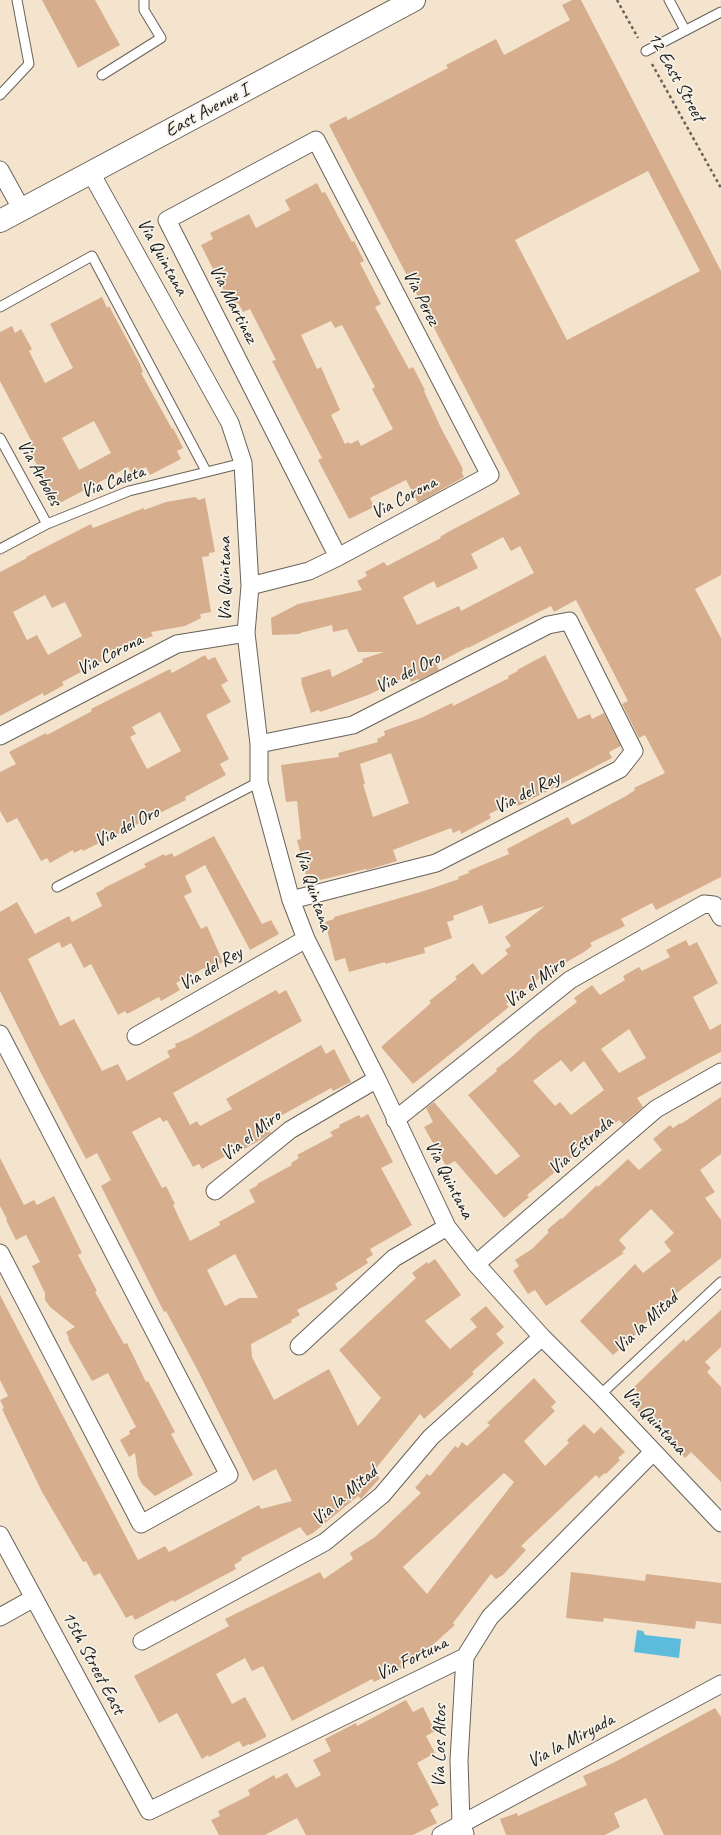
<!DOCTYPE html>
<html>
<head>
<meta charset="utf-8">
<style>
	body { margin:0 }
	canvas { display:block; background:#f4e4cd }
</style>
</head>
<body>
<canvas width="721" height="1835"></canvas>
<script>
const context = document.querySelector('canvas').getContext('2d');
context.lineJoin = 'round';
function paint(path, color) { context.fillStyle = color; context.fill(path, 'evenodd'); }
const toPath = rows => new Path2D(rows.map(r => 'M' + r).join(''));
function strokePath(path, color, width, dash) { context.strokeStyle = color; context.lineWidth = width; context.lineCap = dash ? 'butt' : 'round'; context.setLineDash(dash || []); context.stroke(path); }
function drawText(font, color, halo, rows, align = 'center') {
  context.font = font + ' Caveat,sans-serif'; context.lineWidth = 3.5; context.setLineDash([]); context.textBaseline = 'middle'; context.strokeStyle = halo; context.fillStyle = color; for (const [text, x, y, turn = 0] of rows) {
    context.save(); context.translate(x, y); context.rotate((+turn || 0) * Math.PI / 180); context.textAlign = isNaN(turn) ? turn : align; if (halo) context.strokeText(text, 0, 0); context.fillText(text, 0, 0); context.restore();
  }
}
const water = toPath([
	[637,1630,643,1631,645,1635,681,1639,679,1658,634,1652]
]);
const building = toPath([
	[42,0,95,0,120,45,78,68],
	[572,0,581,0,721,271,721,575,695,589,721,638,721,877,656,910,652,903,621,919,625,926,590,943,592,946,584,952,544,975,527,987,506,1004,509,1007,413,1084,381,1047,431,1003,429,1001,457,979,455,977,473,963,482,975,508,954,505,950,511,946,505,937,545,906,489,924,482,905,453,916,454,920,447,922,452,938,424,948,425,953,385,964,385,962,349,972,345,958,335,961,325,922,334,919,334,917,424,891,459,879,458,877,469,873,468,871,509,854,507,849,539,832,568,817,572,825,626,796,635,790,634,788,665,773,645,735,639,738,622,704,628,701,576,600,554,612,551,606,468,648,468,647,436,664,439,670,419,680,418,679,411,682,408,676,368,695,320,712,319,710,311,713,301,682,302,682,301,678,330,669,332,677,363,662,362,659,384,652,358,652,347,629,333,632,332,625,300,633,300,634,272,635,271,618,298,604,362,590,357,581,367,576,365,572,384,562,387,566,441,538,440,537,448,532,520,494,329,125,346,116,348,120,448,68,446,65,496,39,504,55,570,20,562,5],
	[648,171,700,271,567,340,515,240],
	[503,537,511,551,520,546,534,573,461,611,459,606,417,625,403,597,434,581,437,588,478,568,471,554],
	[317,183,322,193,325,192,352,242,354,241,364,261,360,263,381,304,375,307,409,369,413,367,425,390,424,391,441,428,463,469,462,473,464,477,418,503,406,480,370,498,374,507,349,519,318,460,322,458,272,361,276,360,250,309,243,312,238,303,232,307,201,245,213,239,210,233,249,214,256,228,290,210,285,200],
	[331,321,335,328,342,325,375,387,372,389,393,429,361,446,358,440,350,444,349,442,345,444,331,415,340,410,321,367,317,369,301,335],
	[102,297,107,308,109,306,140,364,143,372,141,373,172,429,173,428,183,448,177,451,181,459,150,475,146,467,132,474,128,467,58,504,48,487,49,486,26,445,32,442,0,381,0,332,12,326,15,333,21,329,32,349,29,351,45,383,73,368,50,324],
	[94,421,111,453,79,470,62,438],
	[195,497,199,500,205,498,215,552,209,553,209,556,202,557,211,612,200,614,201,618,185,626,151,632,153,636,104,654,106,659,62,682,64,685,44,696,43,693,0,716,0,572,27,558,26,557,91,524,93,528,144,508,144,510,166,502],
	[45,595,52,608,65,602,82,636,48,655,37,635,27,640,13,612],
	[205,655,208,660,215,657,228,681,221,685,231,702,206,715,229,759,220,764,226,775,185,797,186,800,83,851,82,849,74,853,73,850,50,863,47,858,41,861,17,818,7,823,0,811,0,772,16,764,9,752,46,733,47,735,92,711,91,709,170,669,172,673],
	[160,712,181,751,147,769,130,737,136,734,132,727],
	[545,655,578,719,590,714,592,719,604,713,621,746,609,752,612,758,518,806,516,801,489,814,491,818,461,834,460,830,453,833,451,828,393,850,397,861,367,870,366,869,308,883,297,840,301,839,297,801,286,802,281,765,339,757,338,753,378,742,377,739,385,735,384,731,421,718,452,703,453,706,509,678,508,676,518,671,517,670],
	[391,753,409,803,373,817,363,784,365,784,360,764],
	[214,836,262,924,271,920,279,934,250,950,205,865,185,876,192,892,184,896,201,929,207,926,223,962,206,970,204,968,176,983,180,990,161,1001,159,997,127,1014,125,1011,118,1015,91,964,84,968,71,943,62,948,59,942,28,959,60,1026,74,1019,102,1071,118,1064,127,1081,170,1057,167,1051,176,1047,175,1044,189,1038,276,990,279,994,286,990,302,1021,173,1093,190,1125,197,1121,200,1126,232,1109,226,1099,321,1045,326,1054,334,1049,351,1082,333,1091,331,1088,266,1124,271,1133,264,1138,244,1149,242,1147,202,1169,199,1164,193,1167,167,1120,163,1122,160,1117,132,1132,162,1188,166,1186,175,1204,173,1205,190,1241,220,1225,219,1222,255,1202,249,1190,258,1185,257,1184,292,1165,291,1163,299,1158,297,1155,333,1136,330,1132,340,1127,339,1125,359,1115,361,1118,368,1114,393,1162,381,1168,412,1225,370,1249,373,1255,366,1259,368,1263,335,1284,338,1289,297,1310,300,1315,291,1320,292,1322,251,1344,252,1357,274,1400,329,1369,358,1426,381,1398,339,1350,416,1278,412,1273,427,1262,428,1264,435,1259,461,1295,425,1321,450,1349,477,1327,470,1319,486,1306,504,1327,496,1334,504,1343,472,1372,474,1374,424,1419,420,1414,373,1472,380,1478,361,1499,358,1496,313,1533,307,1536,300,1527,241,1558,242,1560,234,1565,236,1569,174,1602,173,1600,135,1620,132,1615,126,1618,100,1573,94,1576,86,1561,83,1562,42,1492,2,1409,4,1408,0,1400,8,1396,0,1380,0,1295,138,1560,165,1546,169,1552,259,1505,261,1509,292,1501,276,1469,253,1481,198,1371,166,1311,164,1312,101,1186,111,1180,97,1153,86,1159,41,1073,0,991,0,912,17,902,35,934,69,916,72,922,102,906,96,893,104,889,104,888,146,867,144,864,164,854,165,856,172,853,174,857],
	[235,1254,258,1298,240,1298,225,1306,207,1270],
	[686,940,689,946,697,942,718,983,693,997,710,1030,721,1024,721,1052,703,1061,637,1098,643,1107,623,1124,619,1120,577,1157,576,1155,527,1195,529,1197,504,1218,455,1161,446,1166,424,1127,433,1122,426,1108,434,1102,496,1175,520,1156,468,1095,497,1071,496,1069,513,1056,538,1032,577,1002,574,998,592,985,600,995,625,980,623,976,639,967,642,971,670,957,666,950],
	[629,1029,646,1058,619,1073,601,1049],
	[561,1060,571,1072,584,1061,604,1090,571,1115,560,1102,555,1106,533,1081],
	[721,1097,721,1154,700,1170,715,1192,705,1198,721,1220,721,1258,668,1300,635,1333,636,1334,613,1355,580,1321,635,1264,643,1273,671,1251,664,1242,674,1233,651,1209,619,1240,626,1248,622,1252,624,1253,546,1306,535,1290,528,1294,513,1271,519,1266,515,1260,532,1249,549,1232,547,1230,561,1218,562,1219,597,1185,598,1187,628,1159,639,1170,662,1150,653,1139,670,1125,673,1128,680,1123,681,1124],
	[0,1158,24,1205,34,1200,37,1205,54,1196,82,1253,78,1255,97,1291,95,1292,124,1344,127,1343,146,1382,148,1381,174,1430,175,1432,171,1434,193,1475,155,1496,142,1484,138,1476,135,1453,129,1457,120,1440,130,1434,129,1431,136,1427,108,1373,92,1381,68,1339,69,1338,66,1332,75,1327,50,1307,45,1300,45,1293,32,1266,40,1262,26,1235,16,1240,6,1220,7,1219,0,1206],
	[721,1310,721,1347,705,1362,711,1368,707,1372,721,1387,721,1482,691,1452,685,1458,628,1401,637,1392,633,1388,666,1356,684,1339,686,1342],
	[534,1378,556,1402,551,1407,555,1411,524,1441,545,1466,569,1443,567,1440,584,1424,594,1434,601,1427,625,1452,618,1458,620,1460,606,1474,605,1473,599,1478,596,1475,521,1546,526,1550,503,1575,496,1579,491,1574,453,1623,455,1625,427,1650,400,1664,402,1668,374,1682,372,1679,292,1721,263,1666,252,1671,245,1658,216,1674,232,1704,245,1697,266,1735,266,1737,250,1745,249,1744,243,1747,239,1741,209,1757,208,1755,202,1759,177,1713,159,1723,134,1676,229,1626,225,1619,320,1572,324,1579,353,1559,350,1553,375,1537,421,1493,415,1488,427,1474,430,1476,455,1446,458,1448,462,1442,467,1446,490,1425,487,1423],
	[504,1473,514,1482,427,1594,403,1567],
	[571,1572,645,1581,646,1574,721,1583,721,1624,696,1621,695,1629,604,1618,603,1622,566,1618],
	[406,1700,413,1712,423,1707,435,1731,426,1736,435,1753,417,1763,439,1805,430,1810,437,1823,413,1835,306,1835,297,1818,265,1835,219,1835,211,1820,220,1816,218,1811,250,1795,248,1790,274,1775,276,1779,287,1773,296,1788,321,1775,313,1760,331,1751,325,1739,356,1723,357,1726],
	[715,1708,721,1717,721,1835,664,1835,646,1798,614,1813,620,1827,605,1835,506,1835,500,1819,517,1813,518,1816,587,1785,583,1776,613,1763]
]);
const path = toPath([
	[617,0,638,38],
	[652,64,721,188]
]);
const lane = toPath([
	[669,0,685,30],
	[646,51,721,12],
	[102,75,161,38,144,10,144,0],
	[0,95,29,64,17,0],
	[0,307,92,256,206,471],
	[0,438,47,524],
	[0,549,47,524,129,491,243,463],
	[57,887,259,782],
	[600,1395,721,1282]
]);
const street = toPath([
	[0,170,22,210],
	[91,173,230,423,243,463,250,586,246,633,259,744,259,782,291,900,306,939,377,1079,447,1227,476,1264,542,1337,600,1395,721,1523],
	[250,586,309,571,338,557,490,475,316,140,167,220,338,557],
	[0,736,177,644,246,633],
	[259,744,353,725,548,625,569,621,634,751,620,769,436,863,291,900],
	[0,1034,229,1475,141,1524,0,1253],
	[136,1036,306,939],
	[395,1120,570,980,704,904,714,905,721,917],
	[215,1191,290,1130,377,1079],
	[476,1264,656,1109,721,1072],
	[299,1346,394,1258,447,1227],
	[0,1535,149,1811,465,1657,490,1617,653,1452],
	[0,1617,34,1598],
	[142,1641,325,1542,382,1495,431,1437,542,1337],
	[465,1657,459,1760,461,1824,465,1834],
	[441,1835,721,1684]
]);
const primary = toPath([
	[0,221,414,0]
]);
const streetNames = [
	["12 East Street",676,77,61],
	["East Avenue I",207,111,-28],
	["Via Quintana",162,257,61],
	["Via Perez",421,298,63],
	["Via Martinez",233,304,63],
	["Via Arboles",39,473,61],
	["Via Caleta",113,482,-19],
	["Via Corona",404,498,-28],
	["Via Quintana",225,579,-90],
	["Via Corona",110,655,-27],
	["Via del Oro",408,673,-27],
	["Via del Ray",527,793,-27],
	["Via del Oro",127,827,-27],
	["Via Quintana",313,890,72],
	["Via del Rey",211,969,-30],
	["Via el Miro",535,983,-37],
	["Via el Miro",251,1136,-38],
	["Via Estrada",581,1146,-41],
	["Via Quintana",449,1180,63],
	["Via la Mitad",646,1323,-43],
	["Via Quintana",654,1421,47],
	["Via la Mitad",345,1496,-41],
	["Via Fortuna",412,1659,-26],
	["15th Street East",93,1663,62],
	["Via la Miryada",571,1741,-28],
	["Via Los Altos",440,1746,-89]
];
paint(water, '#5dbcdc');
paint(building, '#d6ae8d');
strokePath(lane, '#68625a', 11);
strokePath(street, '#68625a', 19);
strokePath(primary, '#68625a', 24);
strokePath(path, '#68625a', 2.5, [3, 3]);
strokePath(lane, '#fff', 9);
strokePath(street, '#fff', 17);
strokePath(primary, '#fff', 22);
drawText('19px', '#1c1c1c', '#f7f3e8', streetNames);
</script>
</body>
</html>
